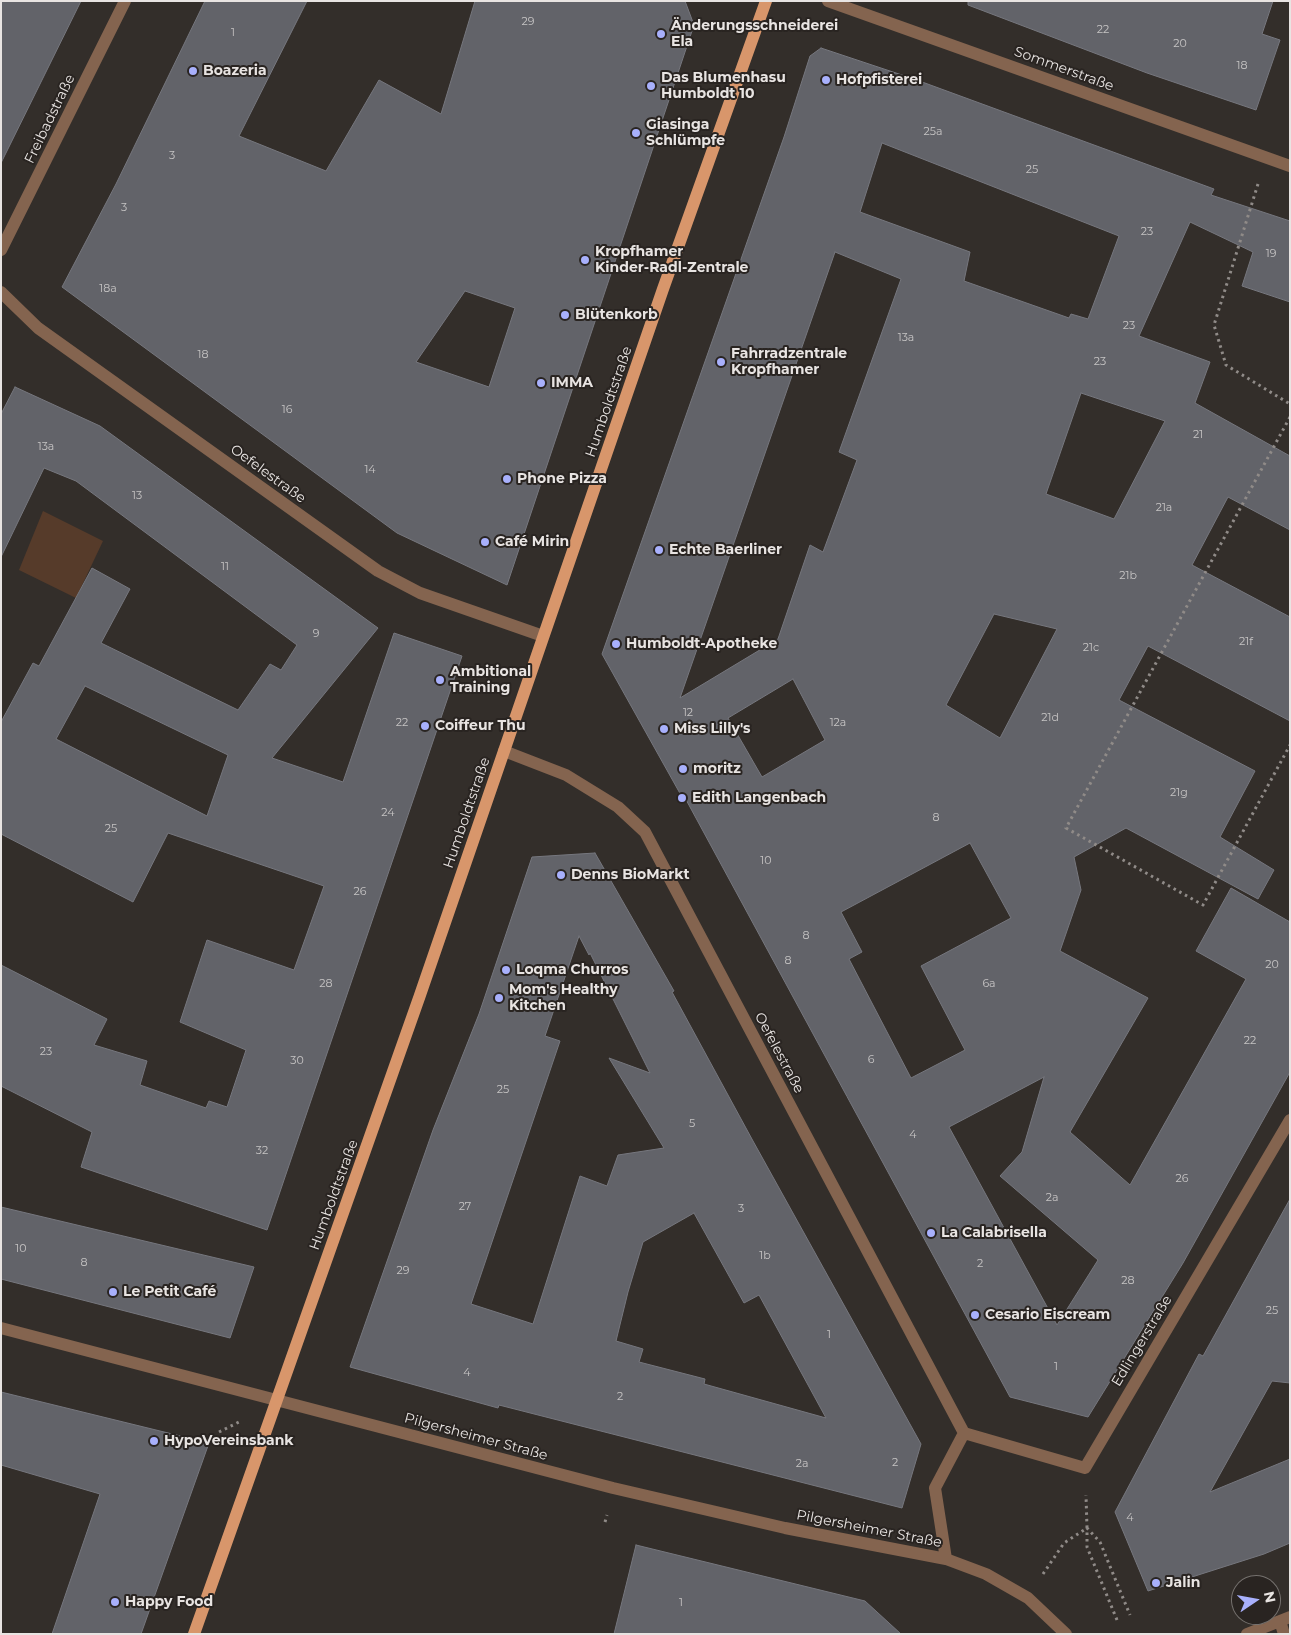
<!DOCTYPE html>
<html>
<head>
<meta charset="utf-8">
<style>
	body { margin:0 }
	#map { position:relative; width:1291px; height:1635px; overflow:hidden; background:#332e2a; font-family:Montserrat,sans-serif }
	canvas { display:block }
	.frame { position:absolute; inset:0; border:2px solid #e8e4e2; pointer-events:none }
	.north { position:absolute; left:1231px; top:1575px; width:50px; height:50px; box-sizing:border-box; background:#292421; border:1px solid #75716e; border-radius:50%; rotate:78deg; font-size:14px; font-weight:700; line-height:20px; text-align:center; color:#e8e4e2 }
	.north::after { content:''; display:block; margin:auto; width:18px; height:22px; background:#a8b0fc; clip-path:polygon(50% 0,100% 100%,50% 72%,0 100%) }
</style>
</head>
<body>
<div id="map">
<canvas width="1291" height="1635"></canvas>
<div class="frame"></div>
<div class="north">N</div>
</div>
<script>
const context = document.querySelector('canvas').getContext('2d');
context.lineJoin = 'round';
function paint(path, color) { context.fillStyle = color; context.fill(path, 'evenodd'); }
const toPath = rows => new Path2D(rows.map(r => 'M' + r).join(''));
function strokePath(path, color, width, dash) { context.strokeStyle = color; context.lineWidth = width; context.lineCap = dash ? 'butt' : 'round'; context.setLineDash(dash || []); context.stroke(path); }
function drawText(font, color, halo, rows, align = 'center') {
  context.font = font + ' Montserrat,sans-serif'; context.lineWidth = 4; context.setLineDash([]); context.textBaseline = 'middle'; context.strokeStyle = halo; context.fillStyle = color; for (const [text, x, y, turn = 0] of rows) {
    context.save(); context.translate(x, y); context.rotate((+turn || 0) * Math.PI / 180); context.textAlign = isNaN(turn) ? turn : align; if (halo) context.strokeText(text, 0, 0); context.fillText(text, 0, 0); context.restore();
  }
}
const green = toPath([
	[43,511,103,541,76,598,19,570]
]);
const building = toPath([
	[1,1,81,1,1,163,1,1],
	[205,1,307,1,239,136,326,171,379,80,441,114,475,1,685,1,694,25,507,585,397,533,62,287,116,184,205,1],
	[465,291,515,308,489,387,416,362,465,291],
	[968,1,1273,1,1262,34,1280,40,1256,110,1147,73,968,5,968,1],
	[821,48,914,79,1214,189,1211,195,1290,221,1290,302,1242,286,1253,252,1190,222,1139,336,1210,362,1195,403,1290,456,1290,530,1228,497,1192,565,1290,617,1290,721,1148,646,1119,700,1255,771,1220,837,1274,870,1258,899,1126,828,1074,857,1081,890,1060,951,1148,998,1070,1132,1130,1185,1246,979,1196,951,1231,888,1290,922,1290,1072,1183,1263,1088,1417,1010,1397,684,796,682,797,602,654,784,137,810,56,821,48],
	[882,143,1119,236,1088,319,1071,314,1069,318,964,281,970,252,860,212,882,143],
	[835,252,901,279,839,452,857,460,823,552,810,545,778,639,680,698,835,252],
	[1081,393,1165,421,1114,519,1046,494,1081,393],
	[994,614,1057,629,1000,738,946,705,994,614],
	[793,679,825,740,762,777,728,718,793,679],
	[970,843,1011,918,921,966,965,1050,911,1078,849,959,862,952,841,912,970,843],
	[1044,1077,1022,1152,1000,1176,1098,1260,1057,1325,949,1127,1044,1077],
	[15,387,100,426,378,628,272,758,343,782,394,633,462,656,267,1230,81,1167,92,1132,1,1086,1,965,107,1019,94,1045,147,1061,140,1085,206,1108,209,1101,227,1107,246,1050,180,1022,207,940,294,970,324,886,168,833,133,902,1,834,1,722,33,663,39,666,92,568,130,589,101,643,238,710,270,664,281,670,297,645,76,481,44,468,1,557,1,414,15,387],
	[85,686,228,755,207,816,56,739,85,686],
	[595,853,674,991,672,992,753,1141,921,1444,902,1508,499,1405,498,1408,350,1367,433,1130,479,1014,532,857,595,853],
	[579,936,589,955,590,953,650,1073,609,1058,664,1148,618,1155,607,1186,580,1176,533,1324,471,1304,560,1041,545,1036,579,936],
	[694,1213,744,1303,759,1295,826,1418,704,1384,705,1379,639,1362,643,1349,616,1341,628,1292,643,1242,694,1213],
	[1290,1199,1290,1383,1272,1381,1210,1492,1290,1459,1290,1543,1264,1554,1148,1591,1115,1512,1199,1354,1203,1356,1290,1199],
	[1,1207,254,1267,230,1338,1,1279,1,1207],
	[1,1392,209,1443,141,1634,52,1634,100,1494,1,1465,1,1392],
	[636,1545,865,1601,901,1634,614,1634,636,1545]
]);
const path = toPath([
	[1258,184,1214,325,1226,365,1290,404],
	[1290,417,1066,828,1203,905,1290,745],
	[219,1432,239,1422],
	[605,1522,607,1515],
	[1043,1574,1064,1543,1087,1528,1086,1495],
	[1117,1620,1087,1547,1087,1528,1100,1542,1130,1615]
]);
const minor = toPath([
	[828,1,1290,166],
	[1,250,125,1],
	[1,292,38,328,378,571,420,593,543,636],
	[504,751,566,775,618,807,645,832,964,1433],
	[1,1328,613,1488,785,1528,946,1559,986,1574,1028,1598,1066,1634],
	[964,1433,1085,1468,1290,1120],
	[946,1559,935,1488,964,1433],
	[1280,1621,1284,1634],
	[1247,1634,1290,1617]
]);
const major = toPath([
	[194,1634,419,998,663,289,766,1]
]);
const markers = [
	[661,34,5,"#a8b0fc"],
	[193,71,5,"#a8b0fc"],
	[826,80,5,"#a8b0fc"],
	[651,86,5,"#a8b0fc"],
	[636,133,5,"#a8b0fc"],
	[585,260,5,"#a8b0fc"],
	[565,315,5,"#a8b0fc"],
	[721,362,5,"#a8b0fc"],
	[541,383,5,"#a8b0fc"],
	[507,479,5,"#a8b0fc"],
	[485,542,5,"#a8b0fc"],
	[659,550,5,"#a8b0fc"],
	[616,644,5,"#a8b0fc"],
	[440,680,5,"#a8b0fc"],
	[425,726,5,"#a8b0fc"],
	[664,729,5,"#a8b0fc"],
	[683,769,5,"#a8b0fc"],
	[682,798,5,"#a8b0fc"],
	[561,875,5,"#a8b0fc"],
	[506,970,5,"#a8b0fc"],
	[499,998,5,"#a8b0fc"],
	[931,1233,5,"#a8b0fc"],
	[113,1292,5,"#a8b0fc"],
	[975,1315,5,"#a8b0fc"],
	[154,1441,5,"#a8b0fc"],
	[1156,1583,5,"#a8b0fc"],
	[115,1602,5,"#a8b0fc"]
];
const numberNames = [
	["29",528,22],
	["22",1103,30],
	["1",233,33],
	["20",1180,44],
	["18",1242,66],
	["25a",933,132],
	["3",172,156],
	["25",1032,170],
	["3",124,208],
	["23",1147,232],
	["19",1271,254],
	["18a",108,289],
	["23",1129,326],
	["13a",906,338],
	["18",203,355],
	["23",1100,362],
	["16",287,410],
	["21",1198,435],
	["13a",46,447],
	["14",370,470],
	["13",137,496],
	["21a",1164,508],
	["11",225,567],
	["21b",1128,576],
	["9",316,634],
	["21f",1246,642],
	["21c",1091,648],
	["12",688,713],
	["21d",1050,718],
	["22",402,723],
	["12a",838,723],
	["21g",1179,793],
	["24",388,813],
	["8",936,818],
	["25",111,829],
	["10",766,861],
	["26",360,892],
	["8",806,936],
	["8",788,961],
	["20",1272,965],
	["28",326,984],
	["6a",989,984],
	["22",1250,1041],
	["23",46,1052],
	["6",871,1060],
	["30",297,1061],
	["25",503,1090],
	["5",692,1124],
	["4",913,1135],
	["32",262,1151],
	["26",1182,1179],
	["2a",1052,1198],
	["27",465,1207],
	["3",741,1209],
	["10",21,1249],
	["1b",765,1256],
	["8",84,1263],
	["2",980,1264],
	["29",403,1271],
	["28",1128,1281],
	["25",1272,1311],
	["1",829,1335],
	["1",1056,1367],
	["4",467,1373],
	["2",620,1397],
	["2",895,1463],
	["2a",802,1464],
	["4",1130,1518],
	["1",681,1603]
];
const poiNames = [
	["Änderungsschneiderei",671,26],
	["Ela",671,42],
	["Boazeria",203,71],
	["Das Blumenhasu",661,78],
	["Humboldt 10",661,94],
	["Hofpfisterei",836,80],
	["Giasinga",646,125],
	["Schlümpfe",646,141],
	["Kropfhamer",595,252],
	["Kinder-Radl-Zentrale",595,268],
	["Blütenkorb",575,315],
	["Fahrradzentrale",731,354],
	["Kropfhamer",731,370],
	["IMMA",551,383],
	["Phone Pizza",517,479],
	["Café Mirin",495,542],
	["Echte Baerliner",669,550],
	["Humboldt-Apotheke",626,644],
	["Ambitional",450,672],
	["Training",450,688],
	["Coiffeur Thu",435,726],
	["Miss Lilly's",674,729],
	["moritz",693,769],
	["Edith Langenbach",692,798],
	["Denns BioMarkt",571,875],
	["Loqma Churros",516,970],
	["Mom's Healthy",509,990],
	["Kitchen",509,1006],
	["La Calabrisella",941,1233],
	["Le Petit Café",123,1292],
	["Cesario Eiscream",985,1315],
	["HypoVereinsbank",164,1441],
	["Jalin",1166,1583],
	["Happy Food",125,1602]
];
const streetNames = [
	["Sommerstraße",1064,69,20],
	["Freibadstraße",50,119,-64],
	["Humboldtstraße",609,402,-71],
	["Oefelestraße",268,474,36],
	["Humboldtstraße",467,813,-71],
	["Oefelestraße",779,1053,62],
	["Humboldtstraße",334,1195,-70],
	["Edlingerstraße",1142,1341,-59],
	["Pilgersheimer Straße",476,1437,15],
	["Pilgersheimer Straße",869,1529,11]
];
paint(green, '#563b2a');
paint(building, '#626369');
strokePath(building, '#76777e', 1);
strokePath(path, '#908b88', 3, [2.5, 4]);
strokePath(minor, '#84644f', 12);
strokePath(major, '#d8966b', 12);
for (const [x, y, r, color] of markers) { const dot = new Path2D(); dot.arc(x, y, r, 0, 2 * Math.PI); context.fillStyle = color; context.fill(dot); strokePath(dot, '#292421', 2); }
drawText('11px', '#c6c4c4', null, numberNames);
drawText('bold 14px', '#e8e4e2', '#292421', poiNames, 'left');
drawText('14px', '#e8e4e2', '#292421', streetNames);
</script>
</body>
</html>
